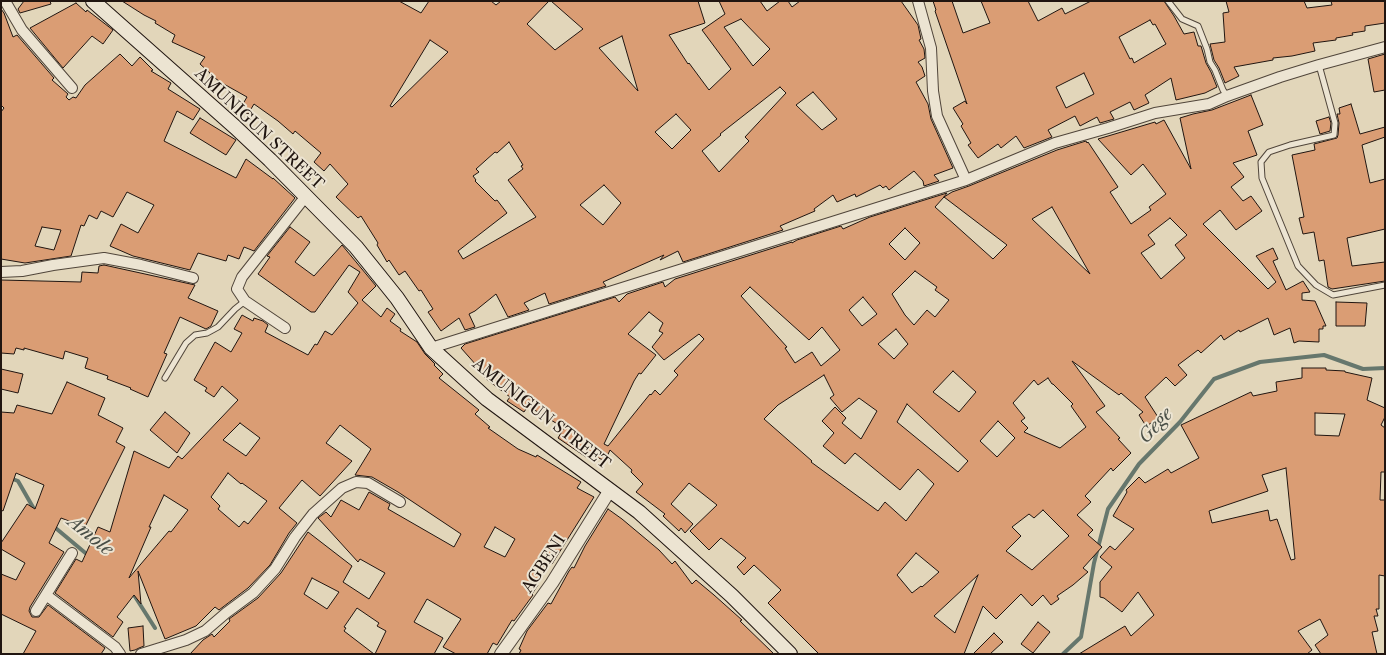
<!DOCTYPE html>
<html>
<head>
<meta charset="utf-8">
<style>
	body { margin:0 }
	#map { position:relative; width:1386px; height:655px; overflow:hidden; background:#e2d6ba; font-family:"Libre Caslon Text",serif }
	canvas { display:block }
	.frame { position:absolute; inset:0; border:2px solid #201510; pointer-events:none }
</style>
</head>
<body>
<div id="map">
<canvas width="1386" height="655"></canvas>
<div class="frame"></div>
</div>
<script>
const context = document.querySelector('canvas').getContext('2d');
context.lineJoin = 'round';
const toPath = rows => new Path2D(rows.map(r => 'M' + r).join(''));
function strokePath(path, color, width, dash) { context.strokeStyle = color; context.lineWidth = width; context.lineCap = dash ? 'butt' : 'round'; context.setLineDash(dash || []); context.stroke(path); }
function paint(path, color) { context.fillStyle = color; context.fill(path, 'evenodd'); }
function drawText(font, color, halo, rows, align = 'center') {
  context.font = font + ' "Libre Caslon Text",serif'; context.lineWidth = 4; context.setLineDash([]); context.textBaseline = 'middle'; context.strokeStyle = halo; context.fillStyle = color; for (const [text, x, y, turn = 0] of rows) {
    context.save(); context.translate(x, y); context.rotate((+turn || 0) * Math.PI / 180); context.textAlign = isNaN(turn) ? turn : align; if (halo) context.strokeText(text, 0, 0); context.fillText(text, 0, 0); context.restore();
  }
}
const stream = toPath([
	[10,478,18,481,34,509,39,511],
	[52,525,89,556],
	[131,593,134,595,155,628],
	[1063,654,1081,637,1094,563,1108,509,1139,464,1180,422,1214,379,1260,362,1324,355,1363,369,1385,368]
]);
const building = toPath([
	[24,1,50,1,51,4,20,13,18,9,24,1],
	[122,1,399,1,421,13,429,1,491,1,496,5,501,1,549,1,527,24,555,50,583,29,551,1,698,1,705,23,669,35,688,64,689,63,709,90,731,69,702,30,725,14,719,1,760,1,767,11,780,1,788,1,792,7,800,1,901,1,918,25,921,39,919,40,924,49,925,58,918,62,922,67,925,76,916,82,928,104,931,119,953,168,934,175,939,181,924,186,923,181,914,171,889,190,886,186,883,188,880,185,856,197,855,194,837,202,833,195,814,209,815,211,780,226,783,230,683,262,678,251,660,260,664,255,603,282,606,286,549,304,545,293,524,303,529,310,508,317,496,294,475,311,469,314,475,327,465,330,459,318,441,331,428,312,433,309,421,290,419,291,405,271,399,275,389,260,387,262,377,245,378,243,361,216,358,218,336,197,348,184,330,164,324,171,314,162,321,153,295,131,293,134,278,121,254,104,248,114,240,109,247,97,222,83,209,74,210,73,200,64,205,57,172,42,175,35,155,23,156,21,144,15,122,1],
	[741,19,770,49,753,66,724,27,741,19],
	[622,36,638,91,599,48,622,36],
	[430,40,448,52,392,107,390,106,430,40],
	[780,87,786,93,745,137,749,141,719,172,702,151,721,135,720,134,780,87],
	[813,92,837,119,822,130,796,105,813,92],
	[676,114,691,130,672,149,655,132,676,114],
	[509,142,523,165,521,166,523,169,508,180,536,217,463,259,458,251,507,213,497,200,495,201,475,181,476,180,473,176,479,172,476,169,495,152,497,153,509,142],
	[604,185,621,203,603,225,580,205,604,185],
	[933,1,952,1,963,33,990,23,981,1,1028,1,1038,21,1062,8,1065,14,1091,1,1164,1,1174,16,1184,34,1194,32,1198,46,1201,46,1206,63,1211,72,1217,87,1205,93,1176,100,1171,78,1145,95,1149,103,1134,110,1130,102,1110,112,1114,119,1100,123,1097,117,1080,126,1075,116,1048,130,1052,137,1024,148,1016,136,1001,148,998,144,978,158,968,145,971,143,961,126,963,124,953,108,965,101,967,104,935,11,936,10,933,1],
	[1150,20,1153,25,1155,24,1166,44,1134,63,1132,58,1130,59,1119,37,1150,20],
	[1084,73,1094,94,1066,108,1056,87,1084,73],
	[1226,1,1304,1,1307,8,1332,5,1331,1,1385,1,1385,23,1365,26,1365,31,1352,33,1353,35,1336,38,1336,40,1313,43,1315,51,1292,56,1273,58,1273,60,1234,67,1239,76,1225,83,1219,68,1214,60,1210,44,1225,42,1223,13,1229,12,1226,1],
	[76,3,86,12,87,10,113,30,103,44,92,36,63,68,30,28,76,3],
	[1,9,4,13,13,37,17,35,54,78,52,80,68,94,66,97,69,100,73,97,76,98,85,85,120,54,132,66,140,57,153,70,151,71,171,83,168,89,200,109,193,120,177,111,164,141,236,178,246,159,273,179,273,178,295,198,254,251,244,247,239,259,228,255,226,261,198,253,190,270,133,256,110,246,121,224,138,233,154,205,127,192,113,217,101,211,97,219,89,215,84,226,81,225,71,256,25,263,1,259,1,112,4,108,1,105,1,9],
	[42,227,61,230,54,250,35,246,42,227],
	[1385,54,1385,90,1374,92,1368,59,1385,54],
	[1251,95,1263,125,1248,131,1257,155,1233,163,1244,177,1231,187,1243,201,1251,196,1262,211,1236,230,1220,210,1203,224,1268,289,1276,282,1256,256,1273,248,1278,259,1273,261,1286,290,1303,281,1310,292,1302,293,1302,300,1315,301,1326,326,1323,326,1323,329,1319,329,1319,342,1299,341,1294,343,1290,328,1274,335,1268,318,1240,332,1239,330,1224,340,1221,335,1201,353,1198,350,1178,365,1187,375,1175,386,1166,377,1145,397,1165,428,1163,430,1153,422,1146,426,1139,415,1143,412,1121,393,1119,395,1072,361,1105,406,1096,412,1120,438,1118,439,1131,453,1113,471,1111,468,1085,496,1091,502,1077,515,1093,530,1088,535,1102,547,1083,568,1088,572,1073,585,1057,596,1059,599,1051,605,1043,595,1032,606,1021,594,996,619,983,606,964,654,819,654,768,603,781,590,754,565,744,575,737,567,746,558,721,538,709,550,690,531,717,505,689,483,671,504,693,524,685,533,681,528,679,531,663,516,665,514,636,492,643,484,631,472,632,470,610,450,605,461,588,453,586,457,558,438,564,428,528,406,524,412,507,401,510,397,485,378,475,368,477,366,461,348,465,344,615,297,619,302,627,294,663,282,665,287,675,279,792,242,792,243,797,240,841,226,843,229,870,217,947,193,944,197,952,192,969,186,1057,150,1086,141,1087,143,1088,142,1118,187,1110,192,1131,224,1151,210,1149,207,1166,194,1143,164,1131,175,1098,139,1155,122,1156,124,1164,120,1191,169,1180,118,1193,114,1212,110,1251,95],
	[944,197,1007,245,993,259,935,207,944,197],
	[1052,207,1090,274,1032,219,1052,207],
	[1170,218,1187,235,1175,245,1185,258,1161,279,1141,253,1155,244,1148,235,1170,218],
	[905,228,920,243,905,260,889,244,905,228],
	[915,271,937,287,935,290,949,300,935,317,927,310,914,325,905,315,892,294,915,271],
	[750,287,809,340,822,327,840,350,821,366,812,352,795,363,785,348,787,347,741,296,750,287],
	[863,297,877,314,862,326,849,310,863,297],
	[649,312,663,323,659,331,663,333,652,347,664,360,699,334,704,339,674,371,678,375,660,395,655,390,651,395,650,394,608,446,604,444,634,381,639,373,641,374,656,355,628,334,649,312],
	[896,329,908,344,894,359,878,344,896,329],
	[953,371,976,392,959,412,933,392,953,371],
	[824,375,834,395,830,398,842,412,859,398,877,411,861,439,842,423,846,418,835,407,822,421,834,433,823,446,845,464,855,453,900,490,918,469,934,484,906,521,885,502,878,511,811,462,812,461,764,419,778,405,824,375],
	[1048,378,1052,384,1053,384,1073,404,1071,406,1086,427,1060,448,1024,432,1028,428,1021,421,1025,418,1013,403,1034,380,1038,385,1048,378],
	[907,404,968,461,958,472,897,422,907,404],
	[998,421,1015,438,997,457,980,441,998,421],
	[1043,510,1069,536,1032,570,1006,551,1021,536,1012,527,1029,514,1034,518,1043,510],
	[916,553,939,572,922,587,921,586,912,593,897,575,916,553],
	[978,575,955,633,934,616,978,575],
	[1351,104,1360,134,1385,127,1385,137,1362,145,1370,183,1385,179,1385,229,1347,238,1352,266,1385,262,1385,281,1332,289,1328,287,1324,260,1319,261,1314,232,1303,234,1299,218,1304,217,1292,155,1315,150,1314,144,1337,138,1338,135,1339,123,1337,114,1340,114,1339,108,1351,104],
	[1329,117,1331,123,1330,131,1320,134,1316,121,1329,117],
	[200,118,236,140,226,155,190,133,200,118],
	[290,227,310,242,295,262,314,276,342,245,376,286,362,300,381,317,387,308,395,314,390,321,401,329,400,331,417,342,425,354,435,364,434,365,443,374,439,378,479,410,475,414,490,427,488,428,518,449,536,457,537,455,581,482,577,488,594,497,552,564,550,563,537,584,538,585,532,594,533,595,514,621,512,620,497,645,493,643,487,654,456,654,443,647,461,619,427,599,414,622,443,638,434,654,375,654,386,631,377,626,379,623,357,608,344,627,346,628,344,631,374,654,190,654,203,640,212,634,214,637,230,621,229,619,258,598,281,573,308,532,352,566,343,582,369,599,385,573,360,559,358,562,318,518,326,512,331,517,341,500,359,510,369,492,390,504,388,509,454,547,461,534,398,492,372,477,355,475,371,449,340,425,326,443,352,461,320,496,302,480,279,508,297,523,289,533,270,565,248,588,219,610,215,607,196,626,165,639,138,571,141,604,134,595,117,617,123,622,113,637,55,593,76,559,82,562,98,527,110,532,134,451,169,468,178,456,182,459,238,400,222,386,214,397,205,391,207,388,194,380,215,342,231,352,242,333,234,329,242,315,253,321,254,318,263,321,268,325,265,332,308,355,315,344,317,345,325,331,332,335,358,303,348,292,360,272,349,265,315,312,311,312,258,274,270,257,267,256,290,227],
	[240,423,260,438,246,456,223,440,240,423],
	[228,473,241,484,242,483,267,501,248,524,244,521,239,527,218,509,220,506,211,497,228,473],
	[164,495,188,510,171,532,169,531,129,578,151,527,149,527,164,495],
	[495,527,515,539,505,557,484,547,495,527],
	[312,578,339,592,327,609,304,594,312,578],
	[104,265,195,285,188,298,218,311,211,326,206,329,180,317,164,353,167,354,148,397,130,389,131,388,107,379,108,376,85,368,88,358,65,351,63,359,24,348,24,350,16,348,14,354,1,353,1,280,81,282,82,272,98,273,99,266,104,265],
	[1336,302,1367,303,1365,326,1336,326,1336,302],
	[1302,368,1326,368,1326,370,1345,371,1345,372,1372,378,1367,400,1385,408,1385,417,1381,425,1385,428,1385,472,1381,472,1380,500,1385,500,1385,576,1379,575,1379,609,1376,609,1378,616,1374,616,1378,631,1372,632,1377,654,1321,654,1315,645,1328,635,1320,619,1298,631,1312,650,1307,654,1079,654,1125,626,1131,636,1154,615,1138,592,1122,612,1104,598,1100,597,1100,582,1112,567,1100,557,1110,546,1115,550,1134,529,1113,516,1127,492,1126,490,1139,477,1145,483,1168,469,1171,473,1199,458,1181,425,1251,392,1253,396,1277,391,1276,382,1302,378,1302,368],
	[1315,413,1345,414,1339,436,1315,435,1315,413],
	[1286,468,1295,559,1291,560,1277,519,1270,521,1268,510,1212,523,1209,511,1268,491,1262,475,1286,468],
	[1,369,23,374,18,393,1,389,1,369],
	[67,382,105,398,98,415,123,428,116,442,125,447,85,527,61,518,49,543,64,552,30,607,29,611,32,617,39,617,48,605,105,648,101,654,23,654,36,631,1,614,1,574,16,580,25,563,1,549,1,543,27,504,35,509,44,485,16,473,3,511,1,510,1,412,14,413,17,405,52,414,67,382],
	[165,412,190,433,177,453,150,430,165,412],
	[608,509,622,519,659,550,672,564,675,561,692,584,696,580,714,595,742,620,740,621,774,654,519,654,521,650,519,649,527,631,548,603,551,604,569,571,572,567,574,568,585,546,608,509],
	[1038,622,1050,632,1033,653,1021,644,1038,622],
	[143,626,144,646,139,648,135,650,130,651,128,628,143,626],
	[994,633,1003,642,990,654,973,654,994,633]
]);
const service = toPath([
	[1168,1,1182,19,1198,26,1207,49,1210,62,1215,70,1223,90,1227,96],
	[1319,65,1335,123,1334,135,1290,145,1269,152,1261,162,1262,178,1298,266,1316,285,1333,295,1385,285],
	[165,378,186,343,195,335,207,333,218,327,235,309,245,301]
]);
const minor = toPath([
	[5,1,22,30,72,88],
	[918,1,931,48,933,91,937,116,966,180],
	[1,272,22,271,53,265,104,258,141,265,193,278],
	[285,328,245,301,237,289,242,277,306,196],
	[431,348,966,180,1055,143,1108,128,1155,113,1209,104,1227,96,1280,77,1319,65,1385,47],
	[46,595,115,647,120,654],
	[36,611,72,553],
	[141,654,186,640,205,631,226,613,253,593,275,569,295,537,313,514,342,488,356,482,368,483,400,502]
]);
const tertiary = toPath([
	[501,654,552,583,610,490]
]);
const secondary = toPath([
	[93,1,235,127,270,160,356,247,397,298,431,348,487,399,639,512,732,596,790,654]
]);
const streetNames = [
	["AMUNIGUN STREET",259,129,43],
	["AMUNIGUN STREET",541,414,38],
	["AGBENI",544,564,-57]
];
const waterNames = [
	["Gege",1156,426,-47],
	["Amole",90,536,39]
];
strokePath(stream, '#66776d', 4);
paint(building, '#da9d74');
strokePath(building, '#201510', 1);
strokePath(service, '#50453a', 7);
strokePath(minor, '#50453a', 12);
strokePath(tertiary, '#50453a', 14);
strokePath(secondary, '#201510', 16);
strokePath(service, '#ece4d2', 5);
strokePath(minor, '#ece4d2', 10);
strokePath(tertiary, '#ece4d2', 12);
strokePath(secondary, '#ece4d2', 14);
drawText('16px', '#201510', '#ece4d2', streetNames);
drawText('italic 18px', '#494e46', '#ece4d2', waterNames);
</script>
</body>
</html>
